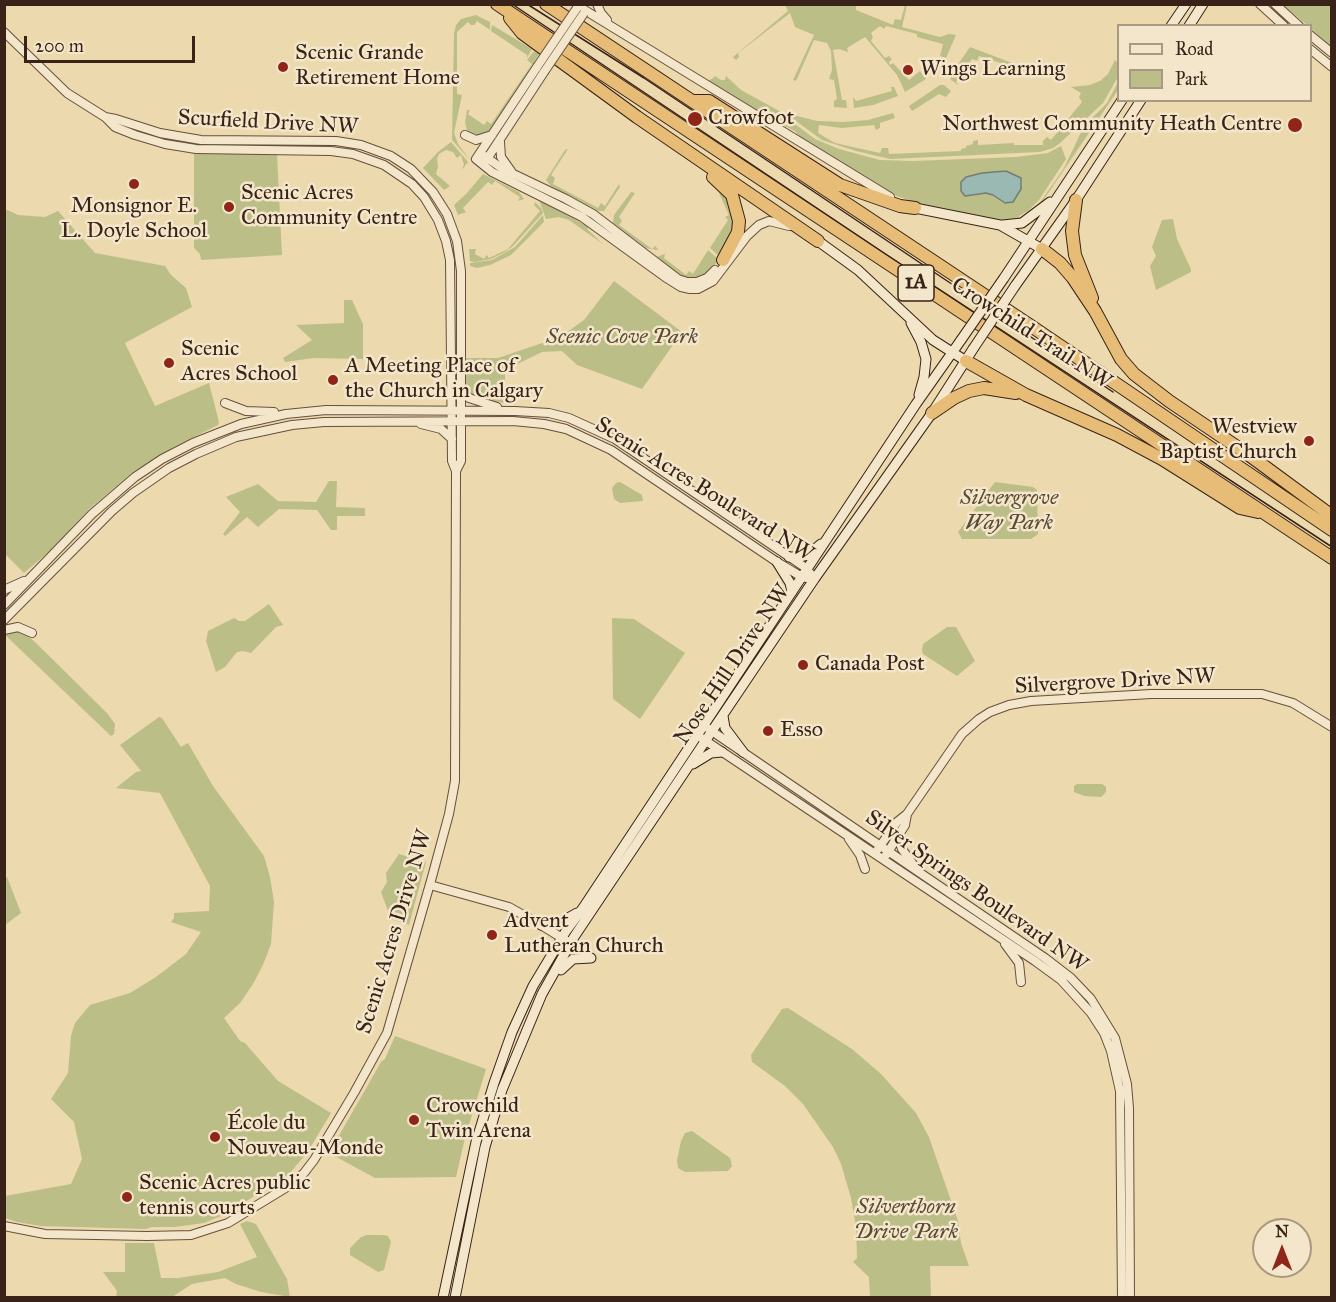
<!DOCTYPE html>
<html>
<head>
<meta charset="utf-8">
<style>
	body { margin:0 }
	#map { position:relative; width:1336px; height:1302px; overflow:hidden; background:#ecd9ae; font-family:"IM FELL Great Primer",serif }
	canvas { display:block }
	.frame { position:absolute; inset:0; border:6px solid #392318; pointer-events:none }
	.legend { position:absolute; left:1117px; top:24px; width:195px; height:78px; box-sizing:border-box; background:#f3e6ca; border:2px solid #a99883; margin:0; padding:8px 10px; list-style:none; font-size:18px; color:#392318 }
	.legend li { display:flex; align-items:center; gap:12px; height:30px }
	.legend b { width:30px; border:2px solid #a99883 }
	.north { position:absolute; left:1252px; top:1218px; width:60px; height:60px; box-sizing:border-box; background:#f3e6ca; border:2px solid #a99883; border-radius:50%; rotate:0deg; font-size:16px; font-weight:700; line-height:24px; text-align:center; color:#392318 }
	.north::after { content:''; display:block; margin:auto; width:21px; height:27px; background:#8f2418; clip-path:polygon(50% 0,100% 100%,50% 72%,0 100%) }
	.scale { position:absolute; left:24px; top:36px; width:171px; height:27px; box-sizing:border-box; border:3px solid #392318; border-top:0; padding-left:8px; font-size:18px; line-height:21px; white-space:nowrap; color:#392318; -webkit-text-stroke:4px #f3e6ca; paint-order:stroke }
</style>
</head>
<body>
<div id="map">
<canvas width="1336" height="1302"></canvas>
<div class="frame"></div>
<ul class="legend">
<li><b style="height:8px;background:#f3e6ca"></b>Road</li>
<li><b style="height:16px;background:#bcbe88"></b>Park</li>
</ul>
<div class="north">N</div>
<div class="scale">200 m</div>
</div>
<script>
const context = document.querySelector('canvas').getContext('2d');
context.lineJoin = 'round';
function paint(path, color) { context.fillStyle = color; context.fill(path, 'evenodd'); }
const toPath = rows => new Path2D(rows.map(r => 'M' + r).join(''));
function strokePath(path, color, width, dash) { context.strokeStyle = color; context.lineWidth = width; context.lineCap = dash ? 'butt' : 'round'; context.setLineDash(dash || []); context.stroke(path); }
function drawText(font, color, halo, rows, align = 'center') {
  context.font = font + ' "IM FELL Great Primer",serif'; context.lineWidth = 5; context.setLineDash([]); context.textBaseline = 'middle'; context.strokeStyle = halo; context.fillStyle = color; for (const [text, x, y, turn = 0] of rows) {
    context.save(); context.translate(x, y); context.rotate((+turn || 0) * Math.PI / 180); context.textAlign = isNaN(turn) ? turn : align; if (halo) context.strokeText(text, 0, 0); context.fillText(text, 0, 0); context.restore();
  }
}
const green = toPath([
	[785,5,856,5,856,10,893,25,895,19,901,20,905,5,907,5,902,27,940,37,949,34,956,35,946,58,940,56,943,44,917,37,917,34,886,26,884,29,880,26,871,33,873,37,871,41,885,58,889,56,892,59,889,62,890,65,893,63,909,80,920,71,926,79,905,92,897,75,865,37,847,48,848,52,839,49,833,50,842,100,846,100,847,108,834,107,834,101,837,99,834,80,829,79,832,70,831,51,827,43,814,40,796,81,793,80,814,35,795,27,790,13,738,53,739,57,736,60,733,57,788,11],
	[1283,5,1331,5,1331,47,1311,29,1310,26,1307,25],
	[476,15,490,22,490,30,477,21,474,25,471,25,468,22,457,32,457,94,462,95,454,133,458,144,470,160,452,140,454,33,456,25,461,19],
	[492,25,532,49,527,58,527,55,491,31],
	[970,47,1028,69,1031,73,979,56,977,61,972,59,956,82,958,85,951,80,950,76],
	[534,51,539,54,490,131,482,137,468,133,465,123,467,110,470,110,468,114,484,125,487,121,491,124,532,64,527,60],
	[1115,60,1118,63,1118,77,1103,103,1059,144,1053,148,1040,152,890,159,856,151,822,140,785,113,817,121,843,122,868,120,893,113,895,118,880,123,880,128,876,130,874,125,842,128,819,125,818,133,835,143,880,153,882,148,888,148,889,154,961,151,961,149,966,148,966,146,973,144,973,141,978,140,978,145,1014,143,1014,145,1043,145,1043,141,1047,137,1051,140,1082,102,1079,97,1081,93,1071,87,1090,85,1100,81,1108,74],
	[715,76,721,80,725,80,726,76,741,90,781,112,783,115,815,139,839,149,880,160,913,161,1016,157,1048,153,1061,146,1066,159,1039,200,1028,211,1019,216,1020,219,1004,222,932,208,891,194,801,139,795,131,757,112,706,81,712,79],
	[1118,82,1118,90,1049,192,1038,207,1030,212,1041,201,1064,168,1084,126,1107,103],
	[940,85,944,85,951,91,946,97,939,94,912,111,909,106],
	[891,87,894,87,898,96,873,105,854,108,853,97,856,101,892,91],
	[451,142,468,162,461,171,464,165,461,155,457,158,453,152,446,150,439,154,437,159,438,167,436,174,450,186,444,190,423,168,438,152],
	[568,149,551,175,555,178,553,184,598,208,601,203,605,206,619,184,620,187,604,211,598,211,551,186,546,180,565,150],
	[194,153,277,154,282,255,201,260,200,254,194,248],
	[483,174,519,192,524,199,518,201,520,197,495,181,492,185,488,182,463,208,466,212,458,215,454,205,467,193],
	[631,192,635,193,619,217,622,221,619,225,652,249,655,246,658,249,657,250,646,248,613,223,614,215],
	[720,192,727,196,735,226,720,257,710,248,728,220,725,217,729,215,719,193],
	[539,200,585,225,589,227,587,229,603,244,569,220,559,217,546,219],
	[535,202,541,208,543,213,513,246,505,252,491,259,475,262,470,261,469,249,476,249,475,254,484,259,487,255,489,258,508,249,540,211,534,205],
	[5,209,18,215,45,217,58,211,95,253,165,266,171,275,186,288,192,307,125,343,155,406,209,383,219,422,218,425,174,447,133,472,89,509,52,549,24,573,5,554,4,349,6,344],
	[543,215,544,222,511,255,490,265,477,268,470,266,470,263,492,260,515,247],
	[1173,219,1177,239,1191,269,1191,272,1156,290,1150,266,1156,256,1152,247,1162,220],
	[708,250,719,260,706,276,693,280,682,276,656,257,665,254,664,258,686,275,689,271,693,274],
	[614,281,682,332,642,389,577,365,562,351,542,352,505,370,505,403,483,400,469,393,465,383,465,358,498,358,560,337,584,320],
	[344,300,352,300,363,324,363,359,314,358,285,362,283,358,312,340,296,325,344,323],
	[329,481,337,481,336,507,365,508,365,516,337,516,337,530,331,530,317,510,279,509,258,527,247,517,225,536,223,534,240,512,226,497,258,484,278,501,316,502],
	[620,482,642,495,643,501,620,503,614,499,612,488,616,483],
	[995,482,1033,487,1037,490,1038,534,1031,539,962,539,958,532],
	[269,604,283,625,276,627,251,653,243,651,237,652,225,667,216,672,206,641,208,631,234,618,239,621,245,621],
	[612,618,634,619,685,653,640,719,613,699],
	[947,627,956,627,975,661,957,676,923,654,922,651,923,644],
	[16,630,27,635,36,643,107,713,115,724,114,734,111,736,4,634],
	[159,717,162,718,181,747,188,743,213,786,264,856,270,877,274,902,271,944,263,965,253,984,240,1003,224,1018,240,1041,245,1043,278,1081,331,1113,307,1153,289,1174,226,1214,204,1223,175,1227,152,1227,146,1229,40,1226,17,1222,5,1218,5,1196,71,1184,82,1159,74,1122,51,1099,68,1073,71,1036,75,1023,90,1005,130,993,156,977,186,954,201,932,171,922,174,918,174,913,209,911,210,886,160,793,116,788,136,772,141,771,120,745],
	[1077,784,1102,784,1106,787,1106,792,1101,797,1084,796,1074,792,1074,786],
	[399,854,426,862,409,925,391,919,381,892,387,882,386,873],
	[7,877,21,913,5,925,5,878],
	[788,1008,852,1049,881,1074,916,1113,929,1137,958,1221,961,1243,969,1266,930,1266,931,1297,870,1297,869,1277,853,1262,857,1258,856,1227,851,1198,841,1164,833,1147,803,1104,785,1086,752,1062,751,1055,782,1009],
	[395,1036,486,1069,465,1138,456,1177,375,1178,329,1153,381,1062,385,1059],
	[692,1131,730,1158,732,1166,728,1171,685,1172,678,1168,677,1160,681,1141,685,1133],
	[247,1221,256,1224,287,1279,290,1297,261,1292,236,1284,225,1278,192,1284,172,1297,116,1297,117,1291,103,1272,125,1272,125,1243,154,1243,161,1278,178,1278,218,1272,257,1257,240,1224],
	[383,1235,388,1236,391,1242,384,1270,378,1272,350,1255,350,1248,361,1237,367,1235]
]);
const water = toPath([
	[1006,171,1021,178,1021,189,1013,202,1005,203,993,195,986,193,965,196,961,191,961,182,966,177,982,173,1006,171]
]);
const tertiary = toPath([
	[597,4,601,13,607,20],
	[1260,4,1284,26],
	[1275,4,1299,26],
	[578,6,890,197],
	[4,32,67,93,105,117,115,127,135,135,165,144,196,149,331,151,353,154,384,165,412,184,424,197,438,220,446,241,450,260,452,461,456,471],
	[1310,35,1332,53],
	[1310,49,1332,67],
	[537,67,476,159,492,172,582,217,665,277,681,287,690,289,698,289,713,281,747,236,759,225,769,221,789,226],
	[465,135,476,140,492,135],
	[500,142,501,157,511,171],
	[480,153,503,169,566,199,593,214,678,279,687,282,697,282,707,278,715,270],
	[485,162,544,72],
	[462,390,469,398,497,407],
	[225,403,246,411,274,412],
	[421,424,441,429,452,439],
	[4,590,24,581],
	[4,605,92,514,135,477,162,459,193,443,241,424,286,414,326,410,515,411,549,413,569,418,615,439,803,566,815,578],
	[4,620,112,511,133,493,169,468,196,454,236,437,292,425,324,422,513,421,544,424,566,429,611,450,777,562,802,577,807,578],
	[4,630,18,627,32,633],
	[703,725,1045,958,1071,978,1091,999,1115,1038,1127,1084,1129,1108,1130,1298],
	[700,737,1035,961,1061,980,1091,1013,1104,1033,1111,1051,1120,1091,1122,1298],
	[898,837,902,849,918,871],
	[849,839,860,855,865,869],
	[878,849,897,822,907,814,962,734,979,719,990,712,1009,705,1031,701,1151,694,1262,694,1293,703,1332,727],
	[886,855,905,825,907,814],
	[430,885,509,907,541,925,567,941],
	[1005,944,1019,963,1021,982],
	[4,1226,45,1234,147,1236,191,1235,228,1223,287,1187,304,1173,314,1160,354,1093,387,1033,432,877,449,814,455,781,456,471,461,461,461,271,457,241,447,214,433,192,411,169,391,156,361,145,336,141,201,140,160,133,116,119,105,117]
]);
const secondary = toPath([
	[1171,26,1186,4],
	[1189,26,1203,4],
	[915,208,1000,225,1042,249],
	[1003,225,1022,223,1050,202],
	[818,241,858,270,933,340,966,361],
	[1004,278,1122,100],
	[1015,286,1076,200,1141,100],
	[911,323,921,342,926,359,924,377,919,395],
	[789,557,799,557,808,555,821,544],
	[777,562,790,583,792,592],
	[723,716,725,728,743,752],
	[693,764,711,753,722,752],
	[541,925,559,923,577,913],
	[561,970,573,959,591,958],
	[443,1298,476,1142,494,1083,512,1032,533,986,566,931,583,908,916,404,961,340],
	[455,1298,485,1147,502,1090,542,994,574,937,712,731,815,578,932,413,973,349]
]);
const motorway = toPath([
	[497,4,1332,558],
	[546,4,1031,326,1332,530],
	[510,18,522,33,637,117,818,241],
	[694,101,709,101,840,185,900,206,915,208],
	[713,177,732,195,739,221,738,232,723,260],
	[1076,200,1072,231,1075,255,1092,298],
	[1042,249,1060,263,1073,278,1095,311,1121,359,1134,374,1169,401,1249,455,1332,516],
	[966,361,1026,395,1117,435,1162,459,1240,508,1258,512],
	[932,413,954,398,969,391,984,388,1016,393]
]);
const tram = toPath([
	[512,4,887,255,1332,547],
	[527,4,644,78,1113,392]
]);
const tertiaryBridge = toPath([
	[537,67,577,8],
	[544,72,584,13]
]);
const secondaryBridge = toPath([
	[961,340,1004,278],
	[973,349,1015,286]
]);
const markers = [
	[283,67,6,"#8f2418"],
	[908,70,6,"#8f2418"],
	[695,119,8,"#8f2418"],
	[1295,125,8,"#8f2418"],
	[134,184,6,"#8f2418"],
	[229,207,6,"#8f2418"],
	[169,363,6,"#8f2418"],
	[333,380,6,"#8f2418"],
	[1309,441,6,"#8f2418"],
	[803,665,6,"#8f2418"],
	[768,731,6,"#8f2418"],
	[492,935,6,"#8f2418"],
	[414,1120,6,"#8f2418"],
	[215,1137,6,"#8f2418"],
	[127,1197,6,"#8f2418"]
];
const shields = [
	[916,283,36]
];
const shieldNames = [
	["1A",916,283]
];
const poiNames = [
	["Scenic Grande",295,54],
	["Retirement Home",295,79],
	["Wings Learning",920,70],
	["Crowfoot",708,119],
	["Northwest Community Heath Centre",1282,125,"right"],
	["Scenic Acres",241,194],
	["Community Centre",241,219],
	["Monsignor E.",134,207,"center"],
	["L. Doyle School",134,232,"center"],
	["Scenic",181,350],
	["Acres School",181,375],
	["A Meeting Place of",345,367],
	["the Church in Calgary",345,392],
	["Westview",1297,428,"right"],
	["Baptist Church",1297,453,"right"],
	["Canada Post",815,665],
	["Esso",780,731],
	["Advent",504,922],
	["Lutheran Church",504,947],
	["Crowchild",426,1107],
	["Twin Arena",426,1132],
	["École du",227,1124],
	["Nouveau-Monde",227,1149],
	["Scenic Acres public",139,1184],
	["tennis courts",139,1209]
];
const streetNames = [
	["Scurfield Drive NW",268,123,3],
	["Crowchild Trail NW",1031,334,33],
	["Scenic Acres Boulevard NW",704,490,32],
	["Nose Hill Drive NW",733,665,-56],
	["Silvergrove Drive NW",1115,682,-3],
	["Silver Springs Boulevard NW",976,892,35],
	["Scenic Acres Drive NW",395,932,-73]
];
const parkNames = [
	["Scenic Cove Park",622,338],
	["Silvergrove",1009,499],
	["Way Park",1009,524],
	["Silverthorn",906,1208],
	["Drive Park",906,1233]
];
paint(green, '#bcbe88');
paint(water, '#9ab9b2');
strokePath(water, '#737d74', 1.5);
strokePath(tertiary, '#66503e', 10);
strokePath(secondary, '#392318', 11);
strokePath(motorway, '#392318', 14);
strokePath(tertiary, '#f3e6ca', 8);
strokePath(secondary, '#f3e6ca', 9);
strokePath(motorway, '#e6bc77', 12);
strokePath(tram, '#392318', 1.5);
strokePath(tertiaryBridge, '#66503e', 10, []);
strokePath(secondaryBridge, '#392318', 11, []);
strokePath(tertiaryBridge, '#f3e6ca', 8);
strokePath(secondaryBridge, '#f3e6ca', 9);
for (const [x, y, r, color] of markers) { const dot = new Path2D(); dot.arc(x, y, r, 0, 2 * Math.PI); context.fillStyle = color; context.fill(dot); strokePath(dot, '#f3e6ca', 2); }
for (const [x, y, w] of shields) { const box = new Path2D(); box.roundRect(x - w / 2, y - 18, w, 36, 4.5); context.fillStyle = '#f3e6ca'; context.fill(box); strokePath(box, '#392318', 1.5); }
drawText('bold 21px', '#392318', null, shieldNames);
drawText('22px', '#392318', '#f3e6ca', poiNames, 'left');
drawText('22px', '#392318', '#f3e6ca', streetNames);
drawText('italic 22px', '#5a4a34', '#f3e6ca', parkNames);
</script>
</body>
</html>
